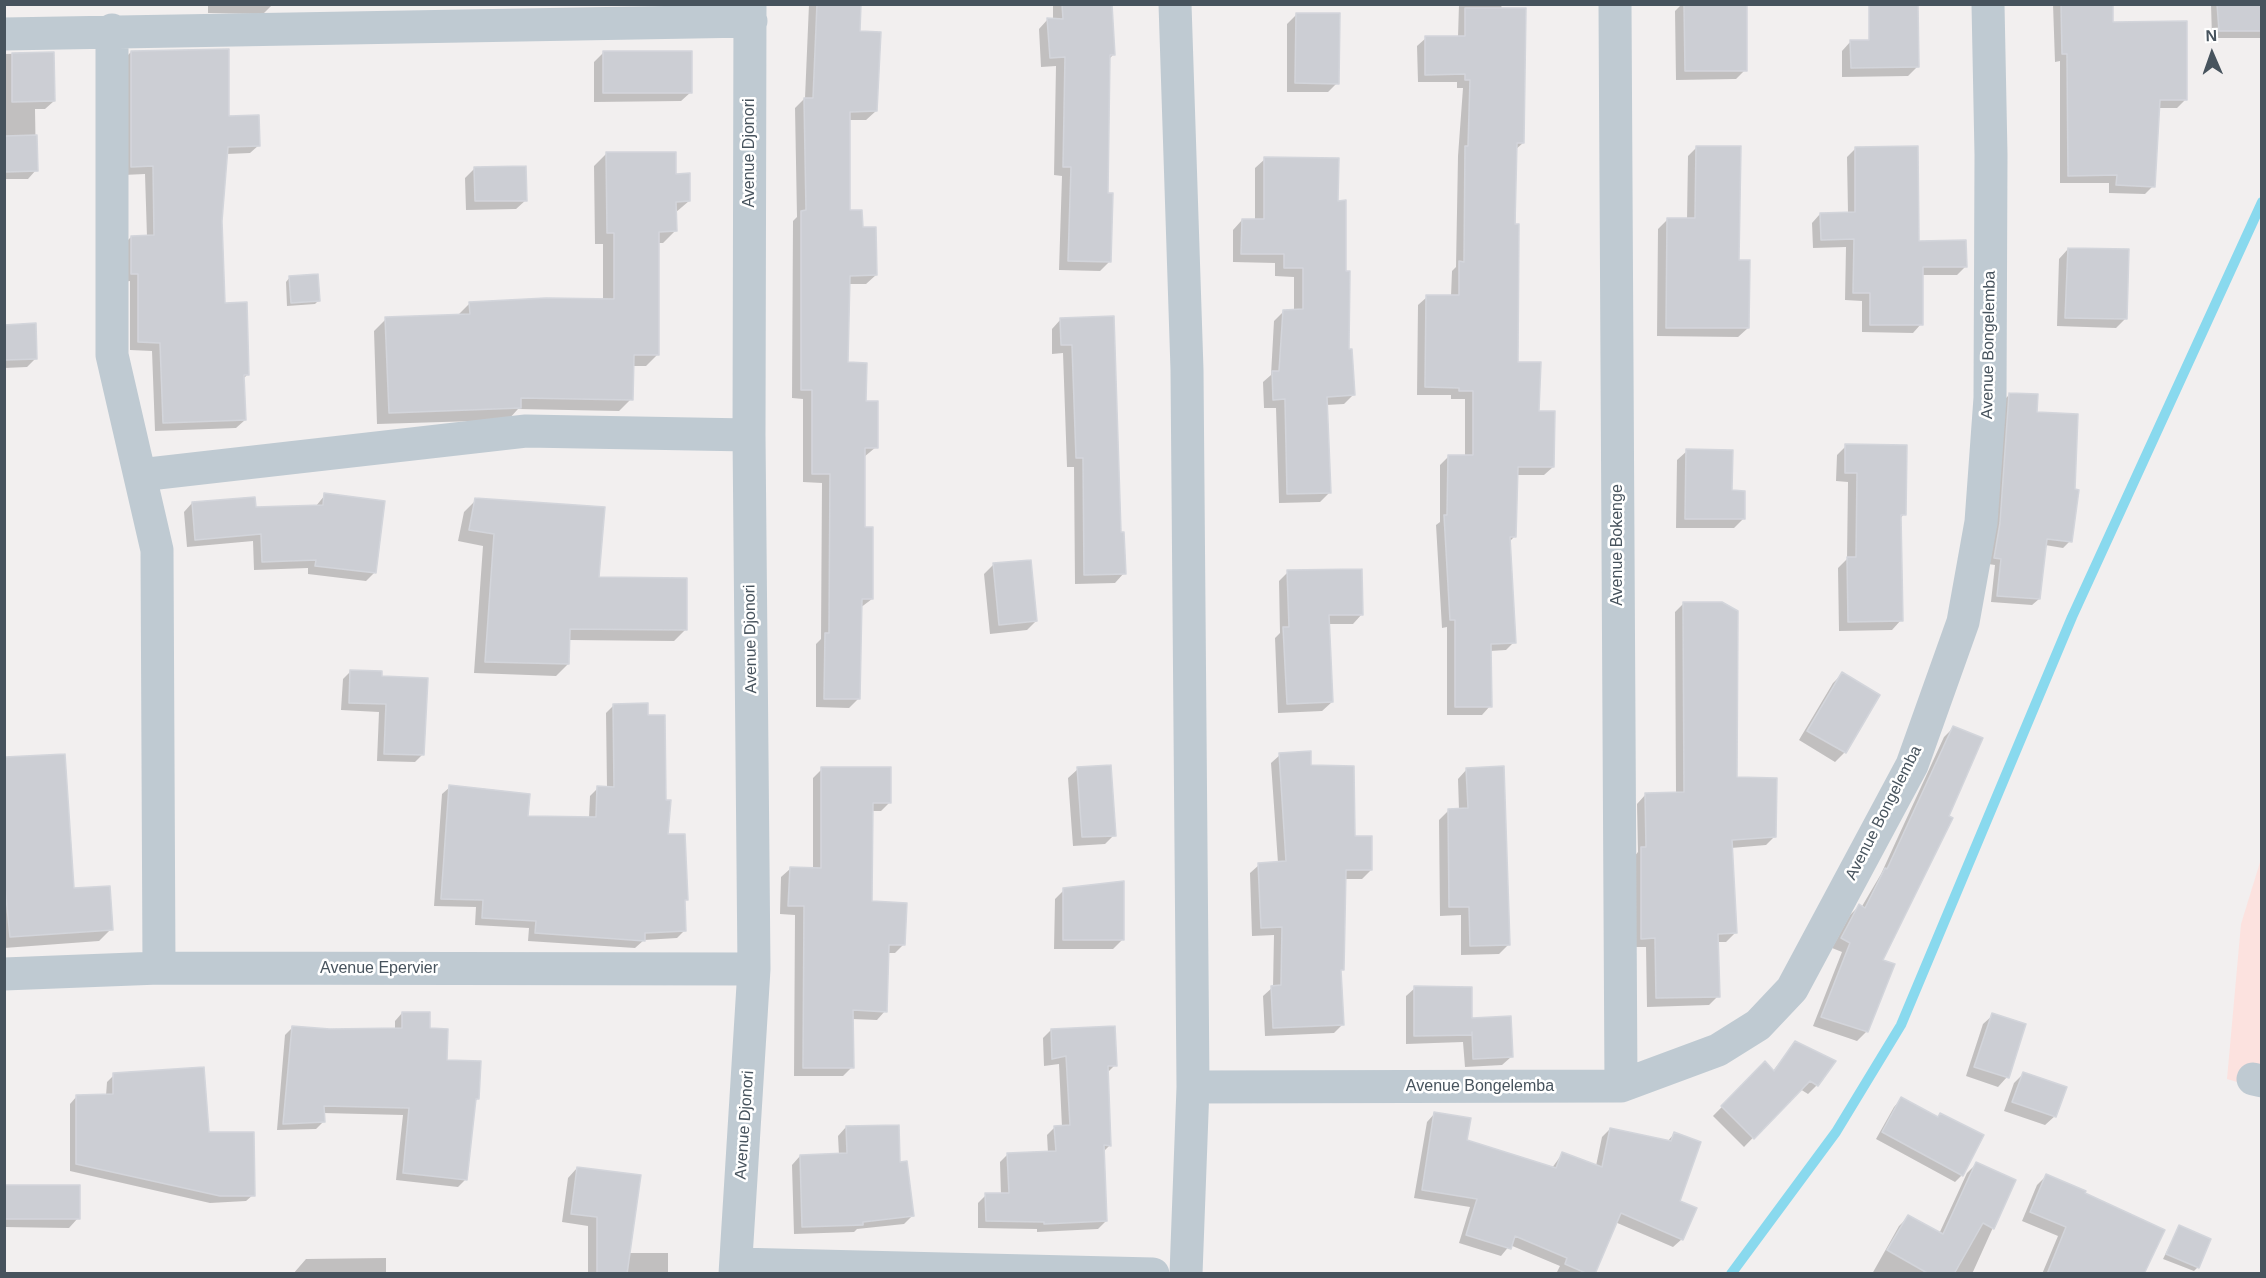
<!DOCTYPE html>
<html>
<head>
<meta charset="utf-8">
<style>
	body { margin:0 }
	#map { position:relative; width:2266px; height:1278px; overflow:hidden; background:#f2efef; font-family:Helvetica,sans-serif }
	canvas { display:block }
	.frame { position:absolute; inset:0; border:6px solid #47535d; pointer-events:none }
	.north { position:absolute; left:2182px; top:24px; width:60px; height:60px; -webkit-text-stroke:4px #fff; paint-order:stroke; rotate:358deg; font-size:16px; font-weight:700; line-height:24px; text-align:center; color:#47535d }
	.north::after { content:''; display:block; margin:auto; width:21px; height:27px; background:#47535d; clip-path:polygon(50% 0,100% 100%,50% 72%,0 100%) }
</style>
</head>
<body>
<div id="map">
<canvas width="2266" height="1278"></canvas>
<div class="frame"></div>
<div class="north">N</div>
</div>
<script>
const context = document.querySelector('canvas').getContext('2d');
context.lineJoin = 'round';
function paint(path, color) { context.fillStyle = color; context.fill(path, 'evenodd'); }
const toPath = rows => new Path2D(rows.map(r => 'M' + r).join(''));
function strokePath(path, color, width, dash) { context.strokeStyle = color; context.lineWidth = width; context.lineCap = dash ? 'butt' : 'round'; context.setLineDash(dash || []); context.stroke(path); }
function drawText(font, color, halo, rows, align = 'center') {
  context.font = font + ' Helvetica,sans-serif'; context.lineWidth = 5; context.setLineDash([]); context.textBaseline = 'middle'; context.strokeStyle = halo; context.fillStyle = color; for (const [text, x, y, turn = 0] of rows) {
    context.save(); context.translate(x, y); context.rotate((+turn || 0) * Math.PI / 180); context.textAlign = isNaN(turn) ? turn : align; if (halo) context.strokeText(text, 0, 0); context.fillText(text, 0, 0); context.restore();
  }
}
const medical = toPath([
	[2261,859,2261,1089,2227,1079,2241,924]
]);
const shadow = toPath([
	[58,4,95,4,58,6],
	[208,4,272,4,272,5,263,14,208,13],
	[809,4,860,4,859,33,876,111,866,120,848,120,849,211,862,229,876,275,866,284,848,284,846,364,864,403,876,447,864,457,863,528,872,599,860,608,858,699,849,708,816,707,816,644,821,639,822,483,803,482,803,399,792,398,793,221,797,217,795,108,805,98],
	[1053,4,1111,4,1114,54,1109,59,1107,194,1109,262,1100,271,1059,270,1062,176,1054,175,1056,66,1041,67,1039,29,1048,19,1053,20],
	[1459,4,1501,4,1523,143,1515,150,1516,363,1537,413,1553,467,1544,475,1516,475,1515,536,1509,542,1514,642,1506,650,1490,651,1490,706,1482,715,1447,715,1447,627,1442,628,1436,525,1440,522,1440,465,1449,456,1465,457,1465,399,1451,399,1451,395,1417,395,1418,305,1427,297,1451,297,1452,271,1456,267,1458,156,1463,88,1457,88,1457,82,1418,82,1417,46,1426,38,1458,37],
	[1682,4,1745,4,1745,70,1736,79,1676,80,1675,11],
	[2053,4,2111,4,2112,23,2186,99,2177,108,2158,108,2153,186,2145,194,2109,193,2109,183,2060,183,2060,61,2055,62],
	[2211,4,2262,4,2262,38,2212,38],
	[1297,14,1337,83,1328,92,1287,92,1287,24],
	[1851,41,1917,67,1908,76,1842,77,1842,51],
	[131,52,228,117,259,145,250,153,226,154,221,221,224,304,248,374,243,379,245,420,236,428,155,431,152,351,130,350,130,281,124,282,123,245,131,237,147,237,145,174,123,175,123,60],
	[53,53,54,101,45,109,35,109,36,170,28,179,4,179,4,54],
	[603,53,691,92,681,101,594,102,594,62],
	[1697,147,1738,262,1748,328,1738,337,1657,336,1658,229,1667,220,1687,220,1688,156],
	[1856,148,1917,243,1966,266,1957,275,1922,275,1921,324,1913,333,1862,332,1862,301,1845,300,1846,247,1813,248,1812,223,1820,214,1848,213,1847,157],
	[606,154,675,175,689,201,675,213,675,231,663,243,658,243,658,354,646,366,632,366,631,399,619,411,518,409,508,420,377,424,374,331,386,319,458,315,470,303,603,301,603,244,595,244,594,166],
	[1265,159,1337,202,1353,395,1344,404,1326,405,1329,493,1320,502,1279,503,1276,408,1264,408,1263,382,1271,375,1274,321,1283,312,1294,311,1294,277,1275,276,1275,263,1233,262,1233,230,1242,220,1255,220,1255,168],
	[475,168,526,200,516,209,466,210,465,178],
	[2068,249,2125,319,2116,328,2057,326,2059,259],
	[290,277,319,300,315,304,287,306,286,282],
	[1112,318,1120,534,1124,573,1115,583,1075,584,1074,467,1067,467,1063,353,1052,354,1052,329,1061,319],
	[4,326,36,358,27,367,4,368],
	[2009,395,2036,414,2070,541,2063,548,2045,545,2039,599,2032,605,1991,602,1995,565,1988,564,2003,401],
	[1846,446,1904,514,1900,519,1901,620,1892,630,1839,631,1838,568,1847,559,1848,482,1836,481,1837,455],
	[1687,451,1731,492,1743,519,1734,528,1676,528,1677,460],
	[325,495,375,572,366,581,308,574,308,568,254,570,253,541,187,547,184,512,192,503,255,508,316,506],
	[476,500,597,579,686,629,674,641,569,640,568,664,556,676,474,673,483,546,458,541,464,512],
	[993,565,1036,621,1027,630,990,634,984,574],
	[1288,572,1362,614,1353,624,1328,624,1332,702,1322,711,1278,713,1275,638,1280,633,1279,581],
	[1684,603,1735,779,1775,836,1766,845,1731,848,1735,933,1726,942,1717,942,1718,996,1709,1005,1647,1007,1646,947,1633,947,1633,858,1638,852,1637,804,1646,794,1676,794,1675,612],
	[351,671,380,677,423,754,415,762,377,761,379,712,341,710,343,679],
	[1842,674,1878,695,1844,753,1835,762,1799,740,1833,683],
	[614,705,646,717,664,801,667,836,687,899,683,903,685,930,677,938,644,940,635,948,528,941,529,928,475,925,476,907,434,906,442,794,450,787,526,818,589,818,590,796,598,788,607,788,606,713],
	[1953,728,1881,960,1867,1031,1857,1041,1813,1026,1842,952,1832,948,1850,915,1859,906,1861,908,1881,874,1944,737],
	[1280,755,1310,767,1371,870,1362,879,1344,879,1343,969,1340,972,1342,1025,1334,1033,1265,1036,1263,996,1273,987,1274,935,1252,936,1250,873,1259,865,1278,863,1271,763],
	[822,769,890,802,881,811,871,811,870,902,903,945,895,953,887,953,885,1011,877,1020,852,1019,852,1067,843,1076,794,1076,795,915,780,914,781,877,790,869,813,870,813,778],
	[1078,769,1114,835,1105,844,1073,846,1068,778],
	[1467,769,1509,944,1499,954,1461,955,1461,915,1440,916,1439,820,1449,810,1459,810,1458,779],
	[66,788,72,889,111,929,99,941,4,948,4,792],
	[1064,890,1123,939,1113,949,1054,949,1055,899],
	[1415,988,1470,1020,1511,1057,1502,1065,1465,1067,1463,1042,1406,1044,1406,996],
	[402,1013,429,1030,446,1061,478,1098,474,1103,466,1179,458,1187,396,1180,403,1115,323,1113,323,1122,316,1129,277,1130,285,1035,293,1027,329,1031,395,1030,395,1021],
	[1993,1015,2007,1077,1998,1087,1966,1076,1983,1024],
	[1051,1030,1115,1065,1107,1073,1110,1145,1103,1152,1106,1221,1098,1229,1037,1232,1037,1229,978,1228,978,1203,986,1195,1001,1195,1000,1162,1008,1154,1048,1153,1047,1135,1055,1127,1062,1127,1059,1064,1044,1066,1043,1038],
	[1795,1043,1817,1085,1808,1094,1800,1089,1744,1147,1713,1116,1765,1063,1773,1071],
	[2023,1074,2055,1116,2045,1125,2004,1111,2014,1083],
	[114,1075,208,1134,254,1194,246,1201,210,1203,70,1171,70,1104,77,1096,106,1096,107,1082],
	[1901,1099,1936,1119,1940,1115,1962,1175,1955,1182,1876,1139,1894,1107],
	[4,1103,6,1103,4,1135],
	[1435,1113,1465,1141,1552,1168,1562,1154,1596,1166,1602,1137,1610,1129,1667,1142,1674,1134,1682,1239,1673,1247,1615,1222,1593,1274,1560,1274,1557,1272,1560,1266,1510,1245,1501,1256,1459,1243,1470,1207,1414,1198,1427,1122],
	[846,1127,899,1164,913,1215,904,1224,857,1229,854,1232,794,1234,792,1165,800,1156,839,1155,838,1136],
	[1976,1164,2014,1181,1972,1274,1872,1274,1899,1226,1908,1217,1939,1234,1967,1173],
	[577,1168,628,1253,668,1253,668,1274,588,1274,588,1226,562,1222,568,1178],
	[2046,1176,2083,1194,2142,1274,2042,1274,2058,1236,2022,1221,2037,1185],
	[4,1187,78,1218,69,1228,4,1227],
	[2179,1227,2198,1267,2194,1271,2163,1259],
	[386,1258,386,1274,293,1274,306,1259]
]);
const stream = toPath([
	[1731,1274,1836,1132,1901,1025,2072,617,2262,202]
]);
const building = toPath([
	[817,4,861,4,860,31,881,32,877,111,850,112,850,210,862,210,863,227,876,227,877,275,850,276,848,362,867,363,866,401,878,401,878,448,865,448,865,527,873,527,873,599,862,599,860,699,824,699,825,633,829,633,830,474,812,474,812,390,801,390,801,211,806,210,804,98,813,98,817,4],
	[1062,4,1112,4,1115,55,1110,55,1108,193,1113,193,1111,262,1068,261,1071,167,1063,167,1065,57,1050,58,1047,18,1063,19,1062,4],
	[1684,4,1747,4,1747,71,1685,71,1684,4],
	[1869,4,1918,4,1919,67,1851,68,1850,40,1869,40,1869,4],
	[2061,4,2113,4,2113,22,2187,21,2187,100,2160,100,2155,187,2116,185,2117,175,2068,176,2067,54,2062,54,2061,4],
	[2217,4,2262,4,2262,31,2219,31,2217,4],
	[1465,8,1526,8,1524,143,1517,143,1515,224,1519,224,1518,362,1541,362,1539,411,1555,411,1554,467,1518,467,1516,537,1510,537,1516,643,1491,644,1492,707,1455,707,1455,620,1450,620,1444,515,1447,515,1448,455,1473,455,1473,391,1459,391,1459,388,1425,387,1426,295,1459,295,1459,261,1464,262,1465,146,1468,146,1470,80,1465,80,1465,74,1425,75,1425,36,1465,36,1465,8],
	[1296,13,1340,13,1339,84,1295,83,1296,13],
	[229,49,229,116,259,115,260,146,228,147,222,221,225,303,247,302,249,375,244,375,246,420,163,423,160,343,138,342,138,274,131,274,131,236,154,235,153,166,131,167,131,51,229,49],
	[603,51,692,51,692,93,603,93,603,51],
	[54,52,55,101,12,102,12,53,54,52],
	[37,135,38,171,5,172,5,136,37,135],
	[1696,146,1741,146,1739,260,1750,260,1749,328,1666,328,1667,218,1695,218,1696,146],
	[1918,146,1919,241,1966,240,1967,267,1923,267,1923,325,1870,325,1870,293,1853,293,1854,239,1821,240,1820,213,1855,212,1855,147,1918,146],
	[606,152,676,152,676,174,690,173,690,201,676,202,677,231,659,232,659,355,634,355,633,400,521,398,521,408,389,413,385,317,470,314,469,302,546,298,614,299,614,233,607,233,606,152],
	[1264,157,1339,158,1338,201,1346,200,1346,271,1350,271,1349,349,1352,349,1355,395,1327,397,1331,493,1287,494,1285,399,1273,400,1272,371,1279,371,1283,310,1303,309,1303,268,1284,268,1284,254,1241,254,1242,219,1264,219,1264,157],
	[526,166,527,201,475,201,474,167,526,166],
	[2068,248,2129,249,2127,319,2065,318,2068,248],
	[318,274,320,301,291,303,289,276,318,274],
	[1114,316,1121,532,1124,532,1126,574,1084,575,1083,458,1076,458,1072,345,1061,345,1060,318,1114,316],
	[36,323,37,359,4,360,4,325,36,323],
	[2009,393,2038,394,2037,412,2078,414,2075,489,2079,490,2072,542,2047,539,2040,599,1997,596,2001,559,1994,558,2000,523,2009,393],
	[1845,444,1907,445,1906,515,1901,515,1903,621,1848,622,1847,557,1856,557,1857,473,1845,473,1845,444],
	[1686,449,1733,450,1732,490,1745,491,1745,519,1685,519,1686,449],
	[324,493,385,501,376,573,315,566,316,560,262,562,261,534,195,540,192,502,255,497,256,507,323,505,324,493],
	[475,498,605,507,599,577,687,578,687,630,570,629,569,664,485,662,494,534,469,530,475,498],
	[1031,560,1037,621,999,625,993,563,1031,560],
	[1362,569,1363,615,1329,615,1333,702,1287,704,1283,627,1289,627,1287,570,1362,569],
	[1683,602,1722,602,1738,611,1737,777,1777,778,1776,837,1732,840,1737,933,1718,934,1720,997,1656,998,1655,938,1641,939,1641,847,1646,847,1645,793,1684,792,1683,602],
	[350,670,382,671,382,676,428,678,424,755,384,754,386,704,349,703,350,670],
	[1842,672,1880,695,1846,753,1807,731,1842,672],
	[648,703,648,715,665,715,666,800,671,800,668,834,685,834,688,900,685,900,686,931,645,933,645,941,535,933,536,921,482,918,483,900,441,899,449,785,530,794,528,816,596,817,597,786,614,787,613,704,648,703],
	[1953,726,1983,738,1949,816,1953,818,1883,960,1895,964,1868,1032,1821,1017,1850,943,1841,938,1859,904,1865,908,1885,868,1887,869,1953,726],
	[1311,751,1311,765,1354,766,1355,836,1372,836,1372,870,1346,870,1344,970,1341,970,1344,1025,1273,1028,1271,986,1281,985,1282,927,1261,928,1258,863,1286,861,1279,753,1311,751],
	[65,754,74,888,110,886,113,930,10,937,5,887,5,757,65,754],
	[1111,765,1116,836,1082,837,1077,767,1111,765],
	[1504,766,1510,945,1470,946,1469,907,1449,907,1448,809,1468,808,1466,768,1504,766],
	[821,767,891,767,891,803,873,803,872,901,907,903,905,945,889,945,887,1012,853,1010,854,1068,803,1068,804,906,788,906,790,867,821,868,821,767],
	[1124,881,1124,940,1063,940,1063,888,1124,881],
	[1414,986,1472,987,1472,1018,1511,1016,1513,1057,1473,1059,1472,1032,1472,1035,1414,1036,1414,986],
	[402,1012,430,1012,430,1028,448,1029,447,1060,481,1061,479,1099,476,1099,467,1180,403,1173,409,1108,324,1106,325,1122,283,1124,292,1026,330,1029,402,1028,402,1012],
	[1992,1013,2026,1024,2009,1078,1974,1067,1992,1013],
	[1115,1026,1117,1066,1108,1066,1111,1146,1104,1145,1107,1221,1044,1224,1044,1222,986,1221,985,1193,1009,1193,1007,1153,1056,1151,1054,1126,1070,1125,1066,1056,1052,1059,1051,1029,1115,1026],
	[1795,1041,1836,1061,1818,1086,1810,1081,1754,1139,1721,1106,1765,1061,1774,1071,1795,1041],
	[204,1067,209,1132,254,1132,255,1196,220,1196,76,1164,76,1095,113,1094,113,1073,204,1067],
	[2023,1072,2067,1087,2056,1117,2012,1102,2023,1072],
	[1901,1097,1938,1117,1940,1113,1984,1135,1963,1176,1882,1132,1901,1097],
	[1434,1112,1471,1118,1467,1140,1556,1168,1562,1152,1602,1167,1610,1128,1671,1141,1674,1132,1701,1142,1680,1201,1697,1208,1683,1240,1621,1213,1595,1274,1588,1274,1565,1264,1567,1258,1515,1236,1511,1249,1466,1235,1477,1199,1422,1190,1434,1112],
	[899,1125,900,1162,907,1161,914,1216,863,1222,863,1225,802,1227,800,1155,847,1153,846,1126,899,1125],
	[1976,1162,2016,1180,1994,1229,1983,1223,1954,1274,1929,1274,1887,1250,1908,1215,1943,1234,1976,1162],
	[577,1167,641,1175,627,1274,597,1274,597,1217,571,1214,577,1167],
	[2046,1174,2086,1191,2085,1193,2165,1230,2144,1274,2047,1274,2066,1227,2030,1212,2046,1174],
	[4,1185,80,1185,80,1219,4,1219,4,1185],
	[2179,1225,2211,1239,2199,1268,2166,1254,2179,1225]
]);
const minor = toPath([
	[1175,4,1187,370,1193,1087,1186,1274],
	[1615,4,1621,1086],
	[112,30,112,355,157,550,159,968],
	[4,34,751,21],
	[140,475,526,431,749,435],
	[4,974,159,968,754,969],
	[2253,1079,2262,1081],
	[1193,1087,1621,1086,1718,1050,1758,1025,1792,989,1912,765,1963,622,1981,522,1990,398,1991,155,1988,4],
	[736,1264,1153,1274],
	[735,1274,754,969,749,435,750,4]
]);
const streetNames = [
	["Avenue Djonori",750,153,-90],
	["Avenue Bongelemba",1989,345,-89],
	["Avenue Bokenge",1618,545,-90],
	["Avenue Djonori",751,639,-91],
	["Avenue Bongelemba",1884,813,-63],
	["Avenue Epervier",379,969],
	["Avenue Bongelemba",1480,1087],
	["Avenue Djonori",745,1125,-86]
];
paint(medical, '#fce2df');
paint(shadow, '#0003');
strokePath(stream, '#89d9ee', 10);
paint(building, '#ccced4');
strokePath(building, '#d3d5db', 1.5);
strokePath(minor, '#bfcad2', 33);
drawText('16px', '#47535d', '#fff', streetNames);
</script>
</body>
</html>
